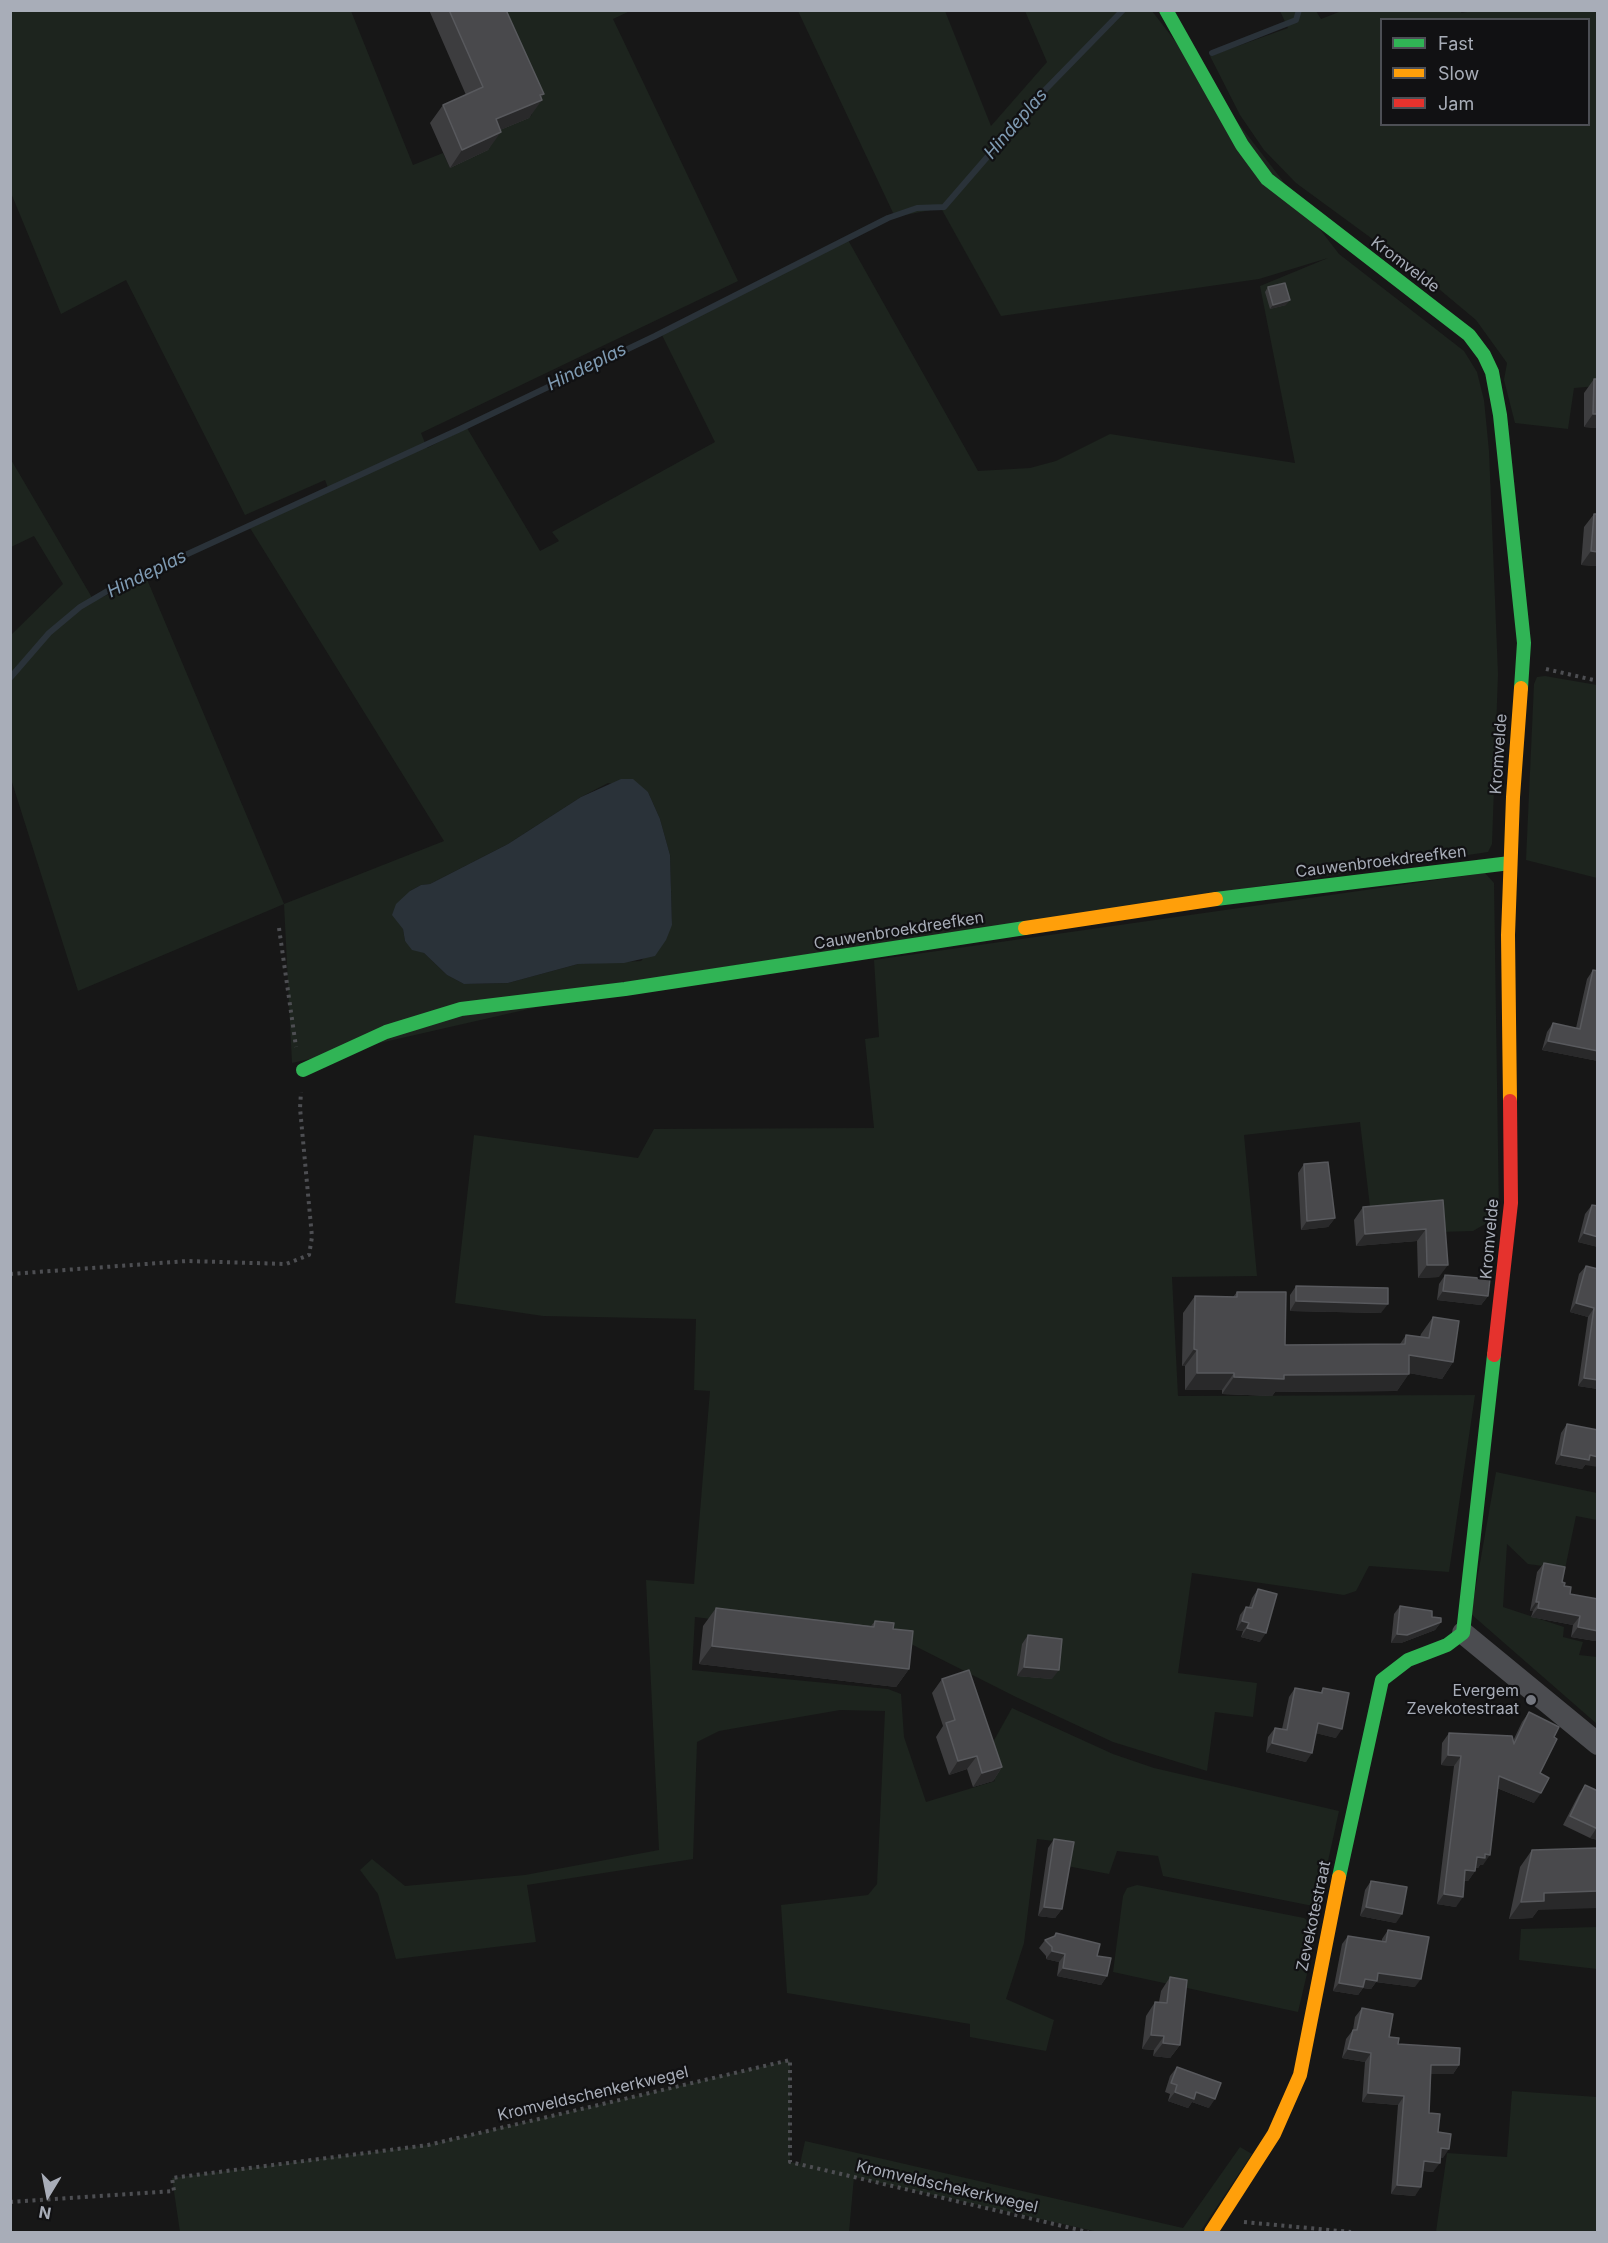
<!DOCTYPE html>
<html>
<head>
<meta charset="utf-8">
<style>
	body { margin:0 }
	#map { position:relative; width:1608px; height:2243px; overflow:hidden; background:#171717; font-family:Inter,sans-serif }
	canvas { display:block }
	.frame { position:absolute; inset:0; border:12px solid #a8adb8; pointer-events:none }
	.legend { position:absolute; left:1380px; top:18px; width:210px; height:108px; box-sizing:border-box; background:#111113; border:2px solid #4d4f55; margin:0; padding:8px 10px; list-style:none; font-size:18px; color:#a8adb8 }
	.legend li { display:flex; align-items:center; gap:12px; height:30px }
	.legend b { width:30px; border:2px solid #4d4f55 }
	.north { position:absolute; left:18px; top:2165px; width:60px; height:60px; -webkit-text-stroke:4px #111113; paint-order:stroke; rotate:190deg; font-size:16px; font-weight:700; line-height:24px; text-align:center; color:#a8adb8 }
	.north::after { content:''; display:block; margin:auto; width:21px; height:27px; background:#a8adb8; clip-path:polygon(50% 0,100% 100%,50% 72%,0 100%) }
</style>
</head>
<body>
<div id="map">
<canvas width="1608" height="2243"></canvas>
<div class="frame"></div>
<ul class="legend">
<li><b style="height:8px;background:#30b455"></b>Fast</li>
<li><b style="height:8px;background:#ff9f0a"></b>Slow</li>
<li><b style="height:8px;background:#e5322d"></b>Jam</li>
</ul>
<div class="north">N</div>
</div>
<script>
const context = document.querySelector('canvas').getContext('2d');
context.lineJoin = 'round';
function paint(path, color) { context.fillStyle = color; context.fill(path, 'evenodd'); }
const toPath = rows => new Path2D(rows.map(r => 'M' + r).join(''));
function strokePath(path, color, width, dash) { context.strokeStyle = color; context.lineWidth = width; context.lineCap = dash ? 'butt' : 'round'; context.setLineDash(dash || []); context.stroke(path); }
function drawText(font, color, halo, rows, align = 'center') {
  context.font = font + ' Inter,sans-serif'; context.lineWidth = 4.5; context.setLineDash([]); context.textBaseline = 'middle'; context.strokeStyle = halo; context.fillStyle = color; for (const [text, x, y, turn = 0] of rows) {
    context.save(); context.translate(x, y); context.rotate((+turn || 0) * Math.PI / 180); context.textAlign = isNaN(turn) ? turn : align; if (halo) context.strokeText(text, 0, 0); context.fillText(text, 0, 0); context.restore();
  }
}
const green = toPath([
	[1344,10,1462,11,1461,13,1478,10,1597,11,1597,386,1574,388,1568,429,1515,423,1504,380,1507,363,1476,320,1427,279,1296,183,1264,150,1240,115,1210,56,1288,28,1280,11,1316,11,1321,19],
	[1382,20,1588,20,1588,124,1382,124],
	[11,11,351,11,413,165,443,153,450,168,483,137,532,115,486,11,630,11,613,19,738,281,421,433,427,448,467,428,540,551,559,541,552,532,715,442,661,333,848,240,978,471,1030,468,1056,461,1110,434,1295,463,1260,286,1328,258,1259,279,1001,316,941,208,895,217,798,11,945,11,991,126,1047,62,1025,11,1152,11,1339,254,1464,351,1477,372,1484,400,1489,451,1498,674,1492,844,1488,852,691,972,292,1063,284,904,78,991,11,779,11,635,63,584,34,536,11,547,10,458,94,601,146,577,284,904,444,841,250,528,329,490,325,480,245,515,126,280,61,314,11,193],
	[608,783,648,792,660,819,670,855,672,925,641,961,578,964,508,983,464,984,447,975,424,953,405,941,403,929,410,891,421,885,430,884,508,844,581,797],
	[1545,676,1597,685,1597,878,1526,860,1534,684,1537,677],
	[1485,873,1494,883,1499,1216,1473,1231,1439,1232,1437,1201,1370,1207,1360,1122,1244,1135,1257,1276,1172,1277,1178,1396,1475,1395,1449,1572,1369,1566,1356,1591,1344,1595,1192,1573,1178,1673,1257,1683,1253,1717,1215,1712,1207,1771,1113,1742,1016,1697,911,1644,695,1617,692,1670,888,1689,901,1694,904,1737,926,1802,995,1781,982,1762,1012,1708,1113,1754,1154,1768,1339,1811,1318,1907,1163,1876,1158,1856,1117,1851,1109,1874,1067,1866,1070,1843,1037,1839,1024,1943,1006,1999,1054,2020,1046,2051,970,2037,970,2024,787,1993,781,1905,868,1895,877,1884,885,1711,840,1710,719,1731,697,1742,693,1859,527,1885,536,1942,396,1959,378,1894,360,1870,372,1859,405,1886,525,1875,659,1850,646,1580,694,1584,710,1391,694,1390,696,1319,543,1316,455,1303,474,1135,638,1158,654,1129,874,1128,865,1039,879,1037,874,960],
	[1496,1472,1597,1493,1597,1520,1576,1516,1565,1569,1528,1564,1507,1544,1503,1607,1564,1627,1563,1637,1583,1642,1579,1655,1597,1657,1597,1724,1471,1614],
	[1137,1885,1304,1918,1312,1924,1317,1931,1298,2012,1113,1972,1123,1896,1127,1888],
	[1597,1927,1597,1969,1519,1960,1521,1929],
	[790,2060,790,2162,800,2164,805,2141,1183,2228,1240,2147,1252,2154,1200,2232,1098,2232,854,2177,849,2232,180,2232,172,2178,428,2145],
	[1512,2091,1597,2097,1597,2232,1436,2232,1447,2153,1507,2157]
]);
const water = toPath([
	[621,779,633,779,648,792,660,819,670,855,672,925,666,940,655,956,624,963,578,964,508,983,464,984,447,975,424,953,412,950,405,941,403,929,392,915,396,904,410,891,421,885,430,884,508,844,581,797]
]);
const stream = toPath([
	[1212,53,1296,20,1299,10],
	[10,678,49,633,80,607,109,590,458,430,655,336,888,218,917,208,944,207,1046,89,1123,10]
]);
const path = toPath([
	[1546,669,1598,681],
	[279,928,296,1047],
	[10,1274,187,1261,286,1264,309,1255,312,1237,300,1108,301,1092],
	[10,2202,174,2191,172,2178,428,2145,790,2060,790,2162,1088,2232],
	[1244,2222,1351,2232]
]);
const street = toPath([
	[1463,1633,1598,1744]
]);
const fast = toPath([
	[1166,10,1242,145,1267,179,1469,335,1484,355,1492,372,1500,415,1524,643,1521,688],
	[1216,899,1510,863],
	[303,1070,386,1032,461,1009,625,989,1025,928],
	[1339,1877,1382,1680,1408,1660,1447,1645,1463,1633,1494,1355]
]);
const slow = toPath([
	[1025,928,1216,899],
	[1510,1101,1508,935,1513,797,1521,688],
	[1211,2232,1274,2134,1300,2075,1339,1877]
]);
const jam = toPath([
	[1494,1355,1511,1203,1510,1101]
]);
const wall = toPath([
	[429,10,506,10,541,97,529,118,500,130,488,150,450,168,430,123,443,105,466,95],
	[1268,287,1286,305,1270,309,1265,292],
	[1594,379,1598,428,1584,427,1584,393],
	[1594,514,1598,566,1581,565,1584,527],
	[1593,970,1598,971,1598,1061,1542,1050,1547,1032,1553,1023,1576,1028,1587,979],
	[1304,1164,1335,1218,1328,1227,1301,1230,1298,1173],
	[1443,1200,1439,1277,1418,1278,1417,1241,1356,1246,1354,1220,1363,1207],
	[1592,1205,1598,1247,1578,1242,1585,1214],
	[1586,1266,1598,1269,1598,1389,1578,1386,1588,1317,1570,1312,1579,1274],
	[1445,1275,1488,1296,1481,1305,1437,1300,1439,1284],
	[1296,1286,1381,1313,1290,1311,1290,1295],
	[1237,1292,1285,1345,1400,1344,1406,1335,1420,1337,1421,1334,1433,1317,1453,1362,1442,1379,1409,1373,1397,1391,1275,1392,1272,1396,1222,1394,1222,1390,1185,1390,1185,1366,1182,1366,1183,1313,1195,1296,1233,1297],
	[1567,1424,1585,1465,1582,1469,1555,1464,1561,1433],
	[1544,1563,1564,1586,1570,1594,1598,1599,1598,1638,1595,1641,1571,1637,1573,1625,1531,1617,1533,1611,1530,1611,1537,1572],
	[1258,1589,1260,1642,1241,1637,1243,1631,1236,1630,1240,1615,1246,1607,1249,1607,1252,1598],
	[1400,1606,1432,1617,1441,1622,1435,1630,1401,1643,1391,1643,1394,1614],
	[716,1608,871,1626,875,1621,893,1629,909,1669,896,1687,699,1664,703,1626],
	[1028,1635,1052,1679,1017,1676,1022,1644],
	[942,1679,1002,1767,993,1781,973,1787,967,1769,949,1775,936,1737,943,1726,932,1693],
	[1295,1688,1320,1693,1323,1688,1336,1738,1316,1733,1306,1762,1266,1752,1268,1737,1275,1728,1282,1729,1289,1697],
	[1529,1712,1554,1737,1540,1773,1534,1803,1497,1788,1483,1865,1480,1865,1478,1868,1476,1868,1475,1871,1468,1881,1464,1881,1456,1907,1437,1904,1454,1766,1441,1765,1442,1743,1449,1733,1513,1741,1522,1722],
	[1585,1785,1598,1791,1598,1840,1590,1838,1563,1825,1579,1794],
	[1054,1839,1062,1909,1055,1918,1038,1916,1048,1848],
	[1532,1850,1538,1910,1532,1918,1509,1919,1520,1867],
	[1371,1881,1396,1923,1360,1916,1365,1890],
	[1388,1930,1415,1987,1376,1982,1371,1989,1363,1988,1358,1995,1333,1991,1342,1944,1348,1936,1382,1942,1382,1939],
	[1056,1933,1097,1956,1107,1976,1101,1985,1057,1976,1059,1962,1046,1959,1046,1956,1039,1948,1045,1940,1053,1937],
	[1170,1977,1180,2045,1170,2058,1153,2056,1154,2050,1142,2049,1146,2016,1155,2002,1159,2002,1161,1991],
	[1362,2008,1398,2044,1459,2065,1453,2074,1431,2074,1429,2113,1438,2132,1443,2158,1440,2157,1433,2172,1423,2171,1415,2196,1391,2194,1398,2105,1362,2102,1365,2062,1342,2058,1346,2039,1353,2030,1355,2017],
	[1177,2067,1209,2108,1192,2102,1188,2108,1168,2101,1170,2094,1165,2092,1170,2076]
]);
const shadedWall = toPath([
	[544,94,539,101,542,100,529,118,483,137,496,119],
	[501,132,488,150,450,168,462,150],
	[1290,300,1286,305,1270,309,1273,305],
	[1593,414,1598,414,1598,428,1584,427],
	[1591,551,1598,552,1598,566,1581,565],
	[1548,1041,1598,1051,1598,1061,1542,1050],
	[1335,1218,1328,1227,1301,1230,1307,1221],
	[1426,1229,1417,1241,1356,1246,1365,1234],
	[1584,1233,1598,1237,1598,1247,1578,1242],
	[1427,1265,1448,1265,1439,1277,1418,1278],
	[1443,1291,1488,1296,1481,1305,1437,1300],
	[1296,1301,1388,1304,1381,1313,1290,1311],
	[1576,1303,1594,1308,1588,1317,1570,1312],
	[1194,1349,1197,1350,1185,1366,1182,1366],
	[1409,1355,1453,1362,1442,1379,1397,1371],
	[1197,1373,1234,1373,1222,1390,1185,1390],
	[1409,1374,1397,1391,1275,1392,1272,1396,1222,1394,1234,1377,1284,1375],
	[1584,1378,1598,1380,1598,1389,1578,1386],
	[1561,1455,1590,1455,1598,1457,1598,1467,1585,1465,1582,1469,1555,1464],
	[1536,1602,1539,1602,1533,1611,1530,1611],
	[1538,1608,1580,1616,1573,1625,1531,1617],
	[1242,1621,1249,1623,1243,1631,1236,1630],
	[1441,1622,1435,1630,1401,1643,1391,1643,1397,1634],
	[1578,1627,1598,1631,1598,1638,1595,1641,1571,1637],
	[1247,1628,1266,1633,1260,1642,1241,1637],
	[712,1646,909,1669,896,1687,699,1664],
	[1024,1667,1059,1670,1052,1679,1017,1676],
	[1318,1723,1342,1729,1336,1738,1311,1732],
	[1272,1743,1312,1753,1306,1762,1266,1752],
	[1448,1755,1461,1756,1454,1766,1441,1765],
	[977,1756,967,1769,949,1775,958,1761],
	[1002,1767,993,1781,973,1787,982,1773],
	[1499,1776,1541,1793,1534,1803,1492,1786],
	[1596,1829,1598,1829,1598,1840,1590,1838],
	[1485,1854,1490,1855,1483,1865,1480,1865,1478,1868,1470,1867,1477,1857],
	[1465,1870,1475,1871,1468,1881,1458,1880],
	[1598,1891,1598,1908,1538,1910,1532,1918,1509,1919,1521,1902,1544,1893],
	[1444,1894,1463,1897,1456,1907,1437,1904],
	[1044,1907,1062,1909,1055,1918,1038,1916],
	[1366,1907,1402,1914,1396,1923,1360,1916],
	[1052,1951,1065,1954,1059,1962,1046,1959],
	[1063,1968,1107,1976,1101,1985,1057,1976],
	[1378,1973,1421,1979,1415,1987,1376,1982,1371,1989,1363,1988,1358,1995,1333,1991,1339,1983],
	[1151,2035,1164,2036,1154,2050,1142,2049],
	[1163,2043,1180,2045,1170,2058,1153,2056],
	[1348,2049,1371,2053,1365,2062,1342,2058],
	[1431,2065,1459,2065,1453,2074,1425,2074],
	[1175,2092,1196,2092,1215,2099,1209,2108,1192,2102,1188,2108,1168,2101],
	[1368,2093,1404,2096,1398,2105,1362,2102],
	[1441,2148,1449,2149,1443,2158,1435,2157],
	[1424,2161,1440,2163,1433,2172,1418,2170],
	[1397,2185,1421,2187,1415,2196,1391,2194]
]);
const building = toPath([
	[449,10,506,10,544,94,540,95,542,100,496,119,501,132,462,150,443,105,483,87,449,10],
	[1285,283,1290,300,1273,305,1268,287,1285,283],
	[1594,379,1598,379,1598,414,1593,414,1594,379],
	[1594,514,1598,514,1598,552,1591,551,1594,514],
	[1593,970,1598,971,1598,1051,1548,1041,1553,1023,1580,1029,1593,970],
	[1328,1162,1335,1218,1307,1221,1304,1164,1328,1162],
	[1443,1200,1448,1265,1427,1265,1426,1229,1365,1234,1363,1207,1443,1200],
	[1592,1205,1598,1206,1598,1237,1584,1233,1592,1205],
	[1586,1266,1598,1269,1598,1380,1584,1378,1594,1308,1576,1303,1586,1266],
	[1445,1275,1490,1279,1488,1296,1443,1291,1445,1275],
	[1296,1286,1388,1288,1388,1304,1296,1301,1296,1286],
	[1237,1292,1286,1292,1285,1345,1405,1344,1406,1335,1429,1338,1433,1317,1459,1321,1453,1362,1409,1355,1409,1374,1284,1375,1284,1379,1234,1377,1234,1373,1197,1373,1197,1350,1194,1349,1195,1296,1237,1297,1237,1292],
	[1567,1424,1598,1430,1598,1457,1590,1455,1589,1460,1561,1455,1567,1424],
	[1544,1563,1565,1567,1562,1582,1565,1583,1564,1586,1571,1587,1570,1594,1598,1599,1598,1631,1578,1627,1580,1616,1538,1608,1539,1602,1536,1602,1544,1563],
	[1258,1589,1277,1594,1266,1633,1247,1628,1249,1623,1242,1621,1246,1607,1252,1608,1258,1589],
	[1400,1606,1432,1611,1432,1617,1441,1618,1441,1622,1407,1635,1397,1634,1400,1606],
	[716,1608,874,1627,875,1621,894,1623,893,1629,913,1631,909,1669,712,1646,716,1608],
	[1028,1635,1062,1639,1059,1670,1024,1667,1028,1635],
	[969,1670,1002,1767,982,1773,977,1756,958,1761,946,1723,955,1720,942,1679,969,1670],
	[1295,1688,1322,1693,1323,1688,1349,1693,1342,1729,1318,1723,1312,1753,1272,1743,1275,1728,1287,1730,1295,1688],
	[1529,1712,1559,1727,1554,1737,1557,1739,1540,1773,1549,1778,1541,1793,1499,1776,1490,1855,1485,1854,1485,1858,1477,1857,1475,1871,1465,1870,1463,1897,1444,1894,1461,1756,1448,1755,1449,1733,1512,1736,1514,1744,1529,1712],
	[1585,1785,1598,1791,1598,1829,1570,1816,1585,1785],
	[1054,1839,1074,1842,1062,1909,1044,1907,1054,1839],
	[1598,1848,1598,1891,1544,1893,1544,1901,1521,1902,1532,1850,1598,1848],
	[1371,1881,1407,1887,1402,1914,1366,1907,1371,1881],
	[1388,1930,1429,1937,1421,1979,1378,1973,1377,1981,1365,1979,1363,1987,1339,1983,1348,1936,1386,1942,1388,1930],
	[1056,1933,1100,1944,1097,1956,1111,1958,1107,1976,1063,1968,1065,1954,1052,1951,1052,1947,1045,1940,1055,1936,1056,1933],
	[1170,1977,1187,1980,1180,2045,1163,2043,1164,2036,1151,2035,1155,2002,1167,2003,1170,1977],
	[1362,2008,1393,2014,1389,2037,1399,2038,1398,2044,1460,2048,1459,2065,1431,2065,1429,2113,1440,2114,1438,2132,1451,2134,1449,2149,1441,2148,1440,2163,1424,2161,1421,2187,1397,2185,1404,2096,1368,2093,1371,2053,1348,2049,1353,2030,1357,2030,1362,2008],
	[1177,2067,1221,2083,1215,2099,1196,2092,1194,2099,1175,2092,1177,2085,1171,2083,1177,2067]
]);
const markers = [
	[1531,1700,6,"#757880"]
];
const streetNames = [
	["Kromvelde",1405,265,37],
	["Kromvelde",1499,754,-86],
	["Cauwenbroekdreefken",1381,862,-7],
	["Cauwenbroekdreefken",899,931,-9],
	["Kromvelde",1490,1239,-85],
	["Zevekotestraat",1314,1916,-78],
	["Kromveldschenkerkwegel",593,2094,-13],
	["Kromveldschekerkwegel",947,2187,13]
];
const poiNames = [
	["Evergem",1519,1691],
	["Zevekotestraat",1519,1709]
];
const waterNames = [
	["Hindeplas",1016,124,-49],
	["Hindeplas",587,367,-26],
	["Hindeplas",147,574,-26]
];
paint(green, '#1d241e');
paint(water, '#2a3239');
strokePath(stream, '#2a3239', 6);
strokePath(path, '#4d4e52', 4, [3, 4.5]);
strokePath(street, '#4b4c50', 22);
strokePath(fast, '#30b455', 14);
strokePath(slow, '#ff9f0a', 14);
strokePath(jam, '#e5322d', 14);
paint(wall, '#3d3d3f');
paint(shadedWall, '#29292a');
paint(building, '#49494c');
strokePath(building, '#58595d', 1.5);
for (const [x, y, r, color] of markers) { const dot = new Path2D(); dot.arc(x, y, r, 0, 2 * Math.PI); context.fillStyle = color; context.fill(dot); strokePath(dot, '#111113', 2); }
drawText('16px', '#a8adb8', '#111113', streetNames);
drawText('16px', '#a8adb8', '#111113', poiNames, 'right');
drawText('italic 18px', '#7f9bb3', '#111113', waterNames);
</script>
</body>
</html>
